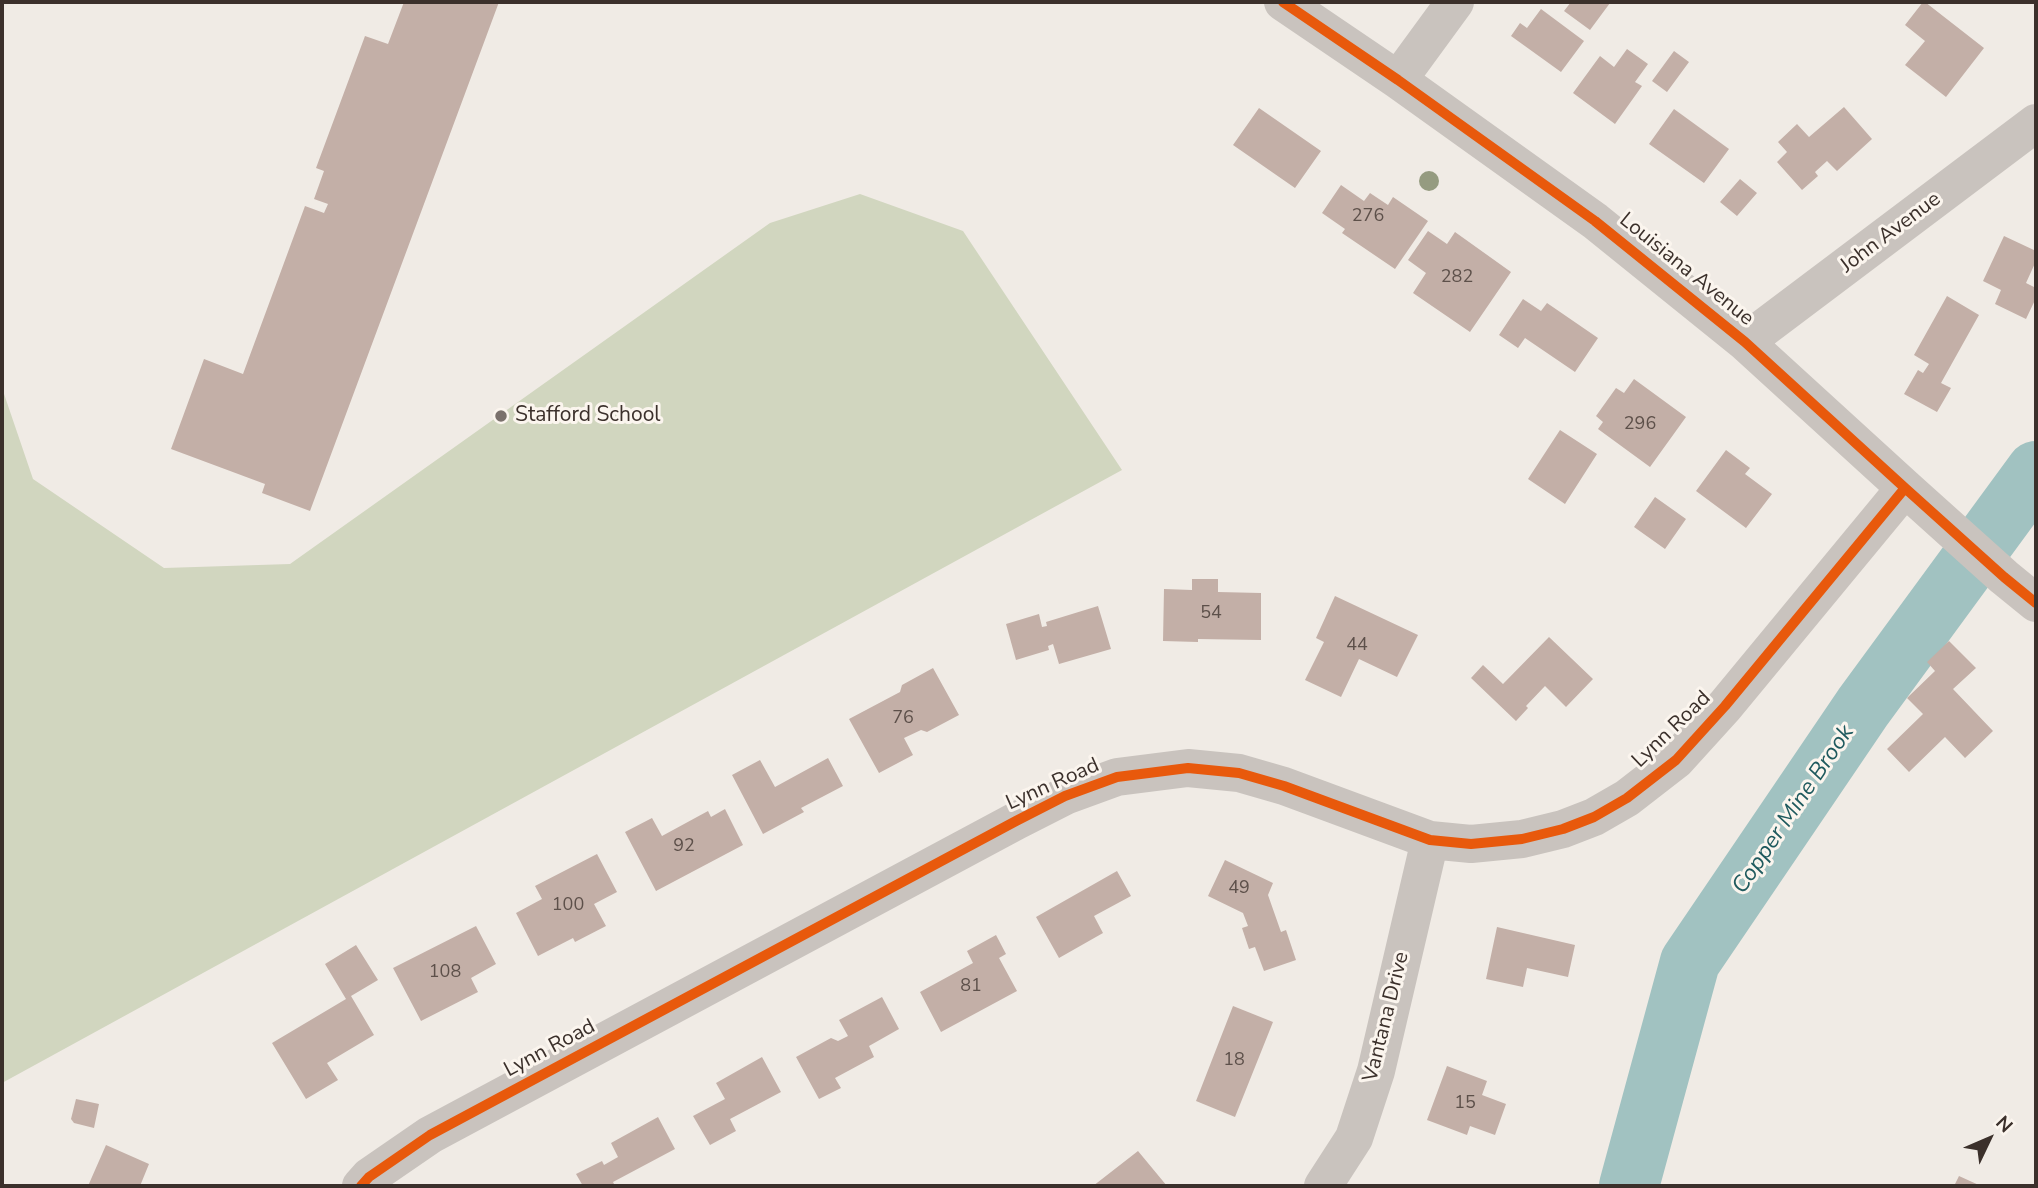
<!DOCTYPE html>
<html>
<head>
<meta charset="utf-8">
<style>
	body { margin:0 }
	#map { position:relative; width:2038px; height:1188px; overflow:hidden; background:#f0ebe5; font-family:"Nunito Sans",sans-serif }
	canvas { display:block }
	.frame { position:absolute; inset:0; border:4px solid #3b302b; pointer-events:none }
	.north { position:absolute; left:1954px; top:1104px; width:70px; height:70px; -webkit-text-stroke:5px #fbf5ee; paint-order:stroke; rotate:46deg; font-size:19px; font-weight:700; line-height:28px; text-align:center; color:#3b302b }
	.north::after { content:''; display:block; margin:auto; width:24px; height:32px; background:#3b302b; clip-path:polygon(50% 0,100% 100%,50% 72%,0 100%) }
</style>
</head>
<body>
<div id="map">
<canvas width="2038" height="1188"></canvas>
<div class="frame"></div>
<div class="north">N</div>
</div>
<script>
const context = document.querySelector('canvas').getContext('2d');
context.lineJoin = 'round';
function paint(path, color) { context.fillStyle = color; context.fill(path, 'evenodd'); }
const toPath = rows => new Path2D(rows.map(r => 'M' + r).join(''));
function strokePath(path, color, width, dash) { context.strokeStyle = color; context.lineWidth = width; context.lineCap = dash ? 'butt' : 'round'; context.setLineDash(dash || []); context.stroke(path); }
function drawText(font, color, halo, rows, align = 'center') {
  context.font = font + ' "Nunito Sans",sans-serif'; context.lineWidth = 6; context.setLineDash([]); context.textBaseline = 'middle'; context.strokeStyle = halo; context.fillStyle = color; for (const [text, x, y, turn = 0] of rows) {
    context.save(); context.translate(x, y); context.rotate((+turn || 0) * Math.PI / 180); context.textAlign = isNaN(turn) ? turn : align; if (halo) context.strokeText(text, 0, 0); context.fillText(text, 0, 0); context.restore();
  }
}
const green = toPath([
	[860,194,963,231,1122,470,2,1083,2,388,33,479,164,568,290,564,770,223]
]);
const river = toPath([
	[1629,1186,1690,962,1863,707,2036,471]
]);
const building = toPath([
	[404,2,499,2,310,511,262,493,265,484,171,449,204,359,243,374,305,206,324,213,328,204,314,199,324,171,316,168,365,36,388,44],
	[1571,2,1608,2,1610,3,1590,30,1564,11],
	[1923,2,1925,2,1984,48,1946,97,1905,65,1925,41,1905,25],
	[1541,9,1584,41,1561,72,1511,36,1520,23,1527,28],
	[1627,49,1648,64,1635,82,1642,86,1615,124,1573,93,1600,56,1614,67],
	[1674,51,1689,62,1667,92,1652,81],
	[1844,107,1872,139,1837,171,1827,161,1815,172,1818,176,1802,190,1777,162,1787,152,1778,142,1797,124,1809,137],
	[1259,108,1321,151,1295,188,1233,145],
	[1674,109,1729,149,1704,183,1649,144],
	[1740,179,1757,193,1737,216,1720,202],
	[1341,185,1364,201,1370,193,1388,205,1393,197,1428,221,1395,269,1342,233,1345,229,1322,213],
	[1428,231,1447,244,1455,232,1511,272,1470,332,1413,293,1426,273,1408,260],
	[2004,236,2036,251,2036,261,2026,283,2036,288,2036,298,2026,319,1995,304,2001,290,1983,281],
	[1947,296,1979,315,1941,383,1951,388,1937,412,1904,394,1918,370,1923,373,1929,364,1914,355],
	[1523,299,1541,311,1547,303,1598,338,1575,372,1525,338,1518,348,1499,335],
	[1634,379,1686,417,1650,467,1598,429,1603,422,1596,416,1616,388,1624,393],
	[1560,430,1597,454,1565,504,1528,479],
	[1726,450,1750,468,1745,474,1772,494,1746,528,1696,491],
	[1655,497,1686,519,1665,549,1634,527],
	[1192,579,1218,579,1218,592,1261,593,1261,640,1198,639,1198,642,1163,641,1164,589,1192,590],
	[1335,596,1418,635,1397,677,1359,659,1341,697,1305,680,1324,642,1316,638],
	[1098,606,1111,649,1059,664,1053,644,1048,646,1049,650,1016,660,1006,624,1039,614,1042,627,1047,626,1046,622],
	[1549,637,1593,679,1566,707,1545,686,1526,706,1528,708,1516,721,1471,678,1483,665,1503,684],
	[1949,641,1976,668,1953,689,1993,731,1965,758,1945,737,1909,772,1887,749,1923,714,1907,698,1935,671,1927,662],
	[933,668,959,715,927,732,921,730,904,738,913,755,879,773,849,719,900,692,902,685],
	[828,758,843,786,801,808,804,812,763,834,732,775,760,760,775,787],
	[725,809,743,845,656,891,625,832,652,818,662,836,708,811,711,817],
	[597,854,617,892,594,904,606,926,575,942,573,938,538,956,516,913,542,899,535,886],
	[1225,860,1273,883,1268,895,1281,932,1286,930,1296,960,1264,971,1255,947,1249,949,1242,928,1248,926,1243,913,1208,896],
	[1117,871,1131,896,1094,916,1103,933,1059,958,1036,917],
	[476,926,496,964,471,978,478,992,421,1021,393,968],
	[1497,927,1575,945,1568,977,1527,968,1523,987,1486,979],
	[996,935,1006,954,999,958,1017,991,941,1032,920,992,973,963,967,951],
	[356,945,378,980,351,996,374,1035,327,1063,338,1080,306,1099,272,1043,346,999,325,964],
	[882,997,899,1029,869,1046,874,1057,835,1078,841,1088,819,1099,796,1057,831,1038,838,1041,848,1036,839,1020],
	[1233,1006,1273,1022,1235,1117,1196,1101],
	[762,1057,781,1092,730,1119,736,1131,710,1145,693,1116,725,1099,716,1083],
	[1447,1066,1487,1081,1482,1095,1506,1104,1495,1135,1470,1126,1467,1135,1427,1120],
	[76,1099,99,1104,94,1128,74,1123,71,1119],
	[658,1117,675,1149,613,1182,615,1186,583,1186,576,1174,602,1161,604,1165,618,1157,611,1143],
	[106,1145,149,1164,140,1186,88,1186],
	[1138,1151,1167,1186,1093,1186],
	[1959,1176,1981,1186,1954,1186]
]);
const minor = toPath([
	[1283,2,1398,80,1595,221,1745,342,1905,488,2004,577,2036,603],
	[1398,80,1455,2],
	[1745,342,2036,123],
	[361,1186,369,1177,430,1135,1016,821,1065,796,1117,777,1188,768,1239,773,1284,786,1430,840,1471,844,1522,839,1563,829,1594,817,1627,798,1676,760,1725,706,1905,488],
	[1323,1186,1354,1138,1376,1071,1430,840]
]);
const cycleway = toPath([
	[1283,2,1398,80,1595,221,1745,342,1905,488,2004,577,2036,603],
	[361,1186,369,1177,430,1135,1016,821,1065,796,1117,777,1188,768,1239,773,1284,786,1430,840,1471,844,1522,839,1563,829,1594,817,1627,798,1676,760,1725,706,1905,488]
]);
const trees = [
	[1429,181]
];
const markers = [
	[501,416,7,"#7a716c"]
];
const numberNames = [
	["276",1368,217],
	["282",1457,278],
	["296",1640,425],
	["54",1211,614],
	["44",1357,646],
	["76",903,719],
	["92",684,847],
	["49",1239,889],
	["100",568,906],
	["108",445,973],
	["81",971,987],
	["18",1234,1061],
	["15",1465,1104]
];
const streetNames = [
	["John Avenue",1891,233,-37],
	["Louisiana Avenue",1686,270,39],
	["Lynn Road",1672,730,-44],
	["Lynn Road",1053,785,-24],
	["Vantana Drive",1387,1017,-76],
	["Lynn Road",550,1049,-28]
];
const poiNames = [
	["Stafford School",515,416]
];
const waterNames = [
	["Copper Mine Brook",1794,810,-56]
];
paint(green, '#d1d6bf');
strokePath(river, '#a1c2c1', 60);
paint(building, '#c3afa7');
strokePath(minor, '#c9c3be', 38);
strokePath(cycleway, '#e8590c', 10);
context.fillStyle = '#959b80';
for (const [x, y] of trees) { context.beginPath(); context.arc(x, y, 10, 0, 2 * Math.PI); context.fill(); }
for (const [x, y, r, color] of markers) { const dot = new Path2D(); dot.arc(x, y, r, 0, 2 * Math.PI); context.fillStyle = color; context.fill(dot); strokePath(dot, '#fbf5ee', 2.5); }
drawText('18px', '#5d504a', null, numberNames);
drawText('21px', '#3b302b', '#fbf5ee', streetNames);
drawText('21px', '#3b302b', '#fbf5ee', poiNames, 'left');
drawText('italic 23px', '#1f5a5e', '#fbf5ee', waterNames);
</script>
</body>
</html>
